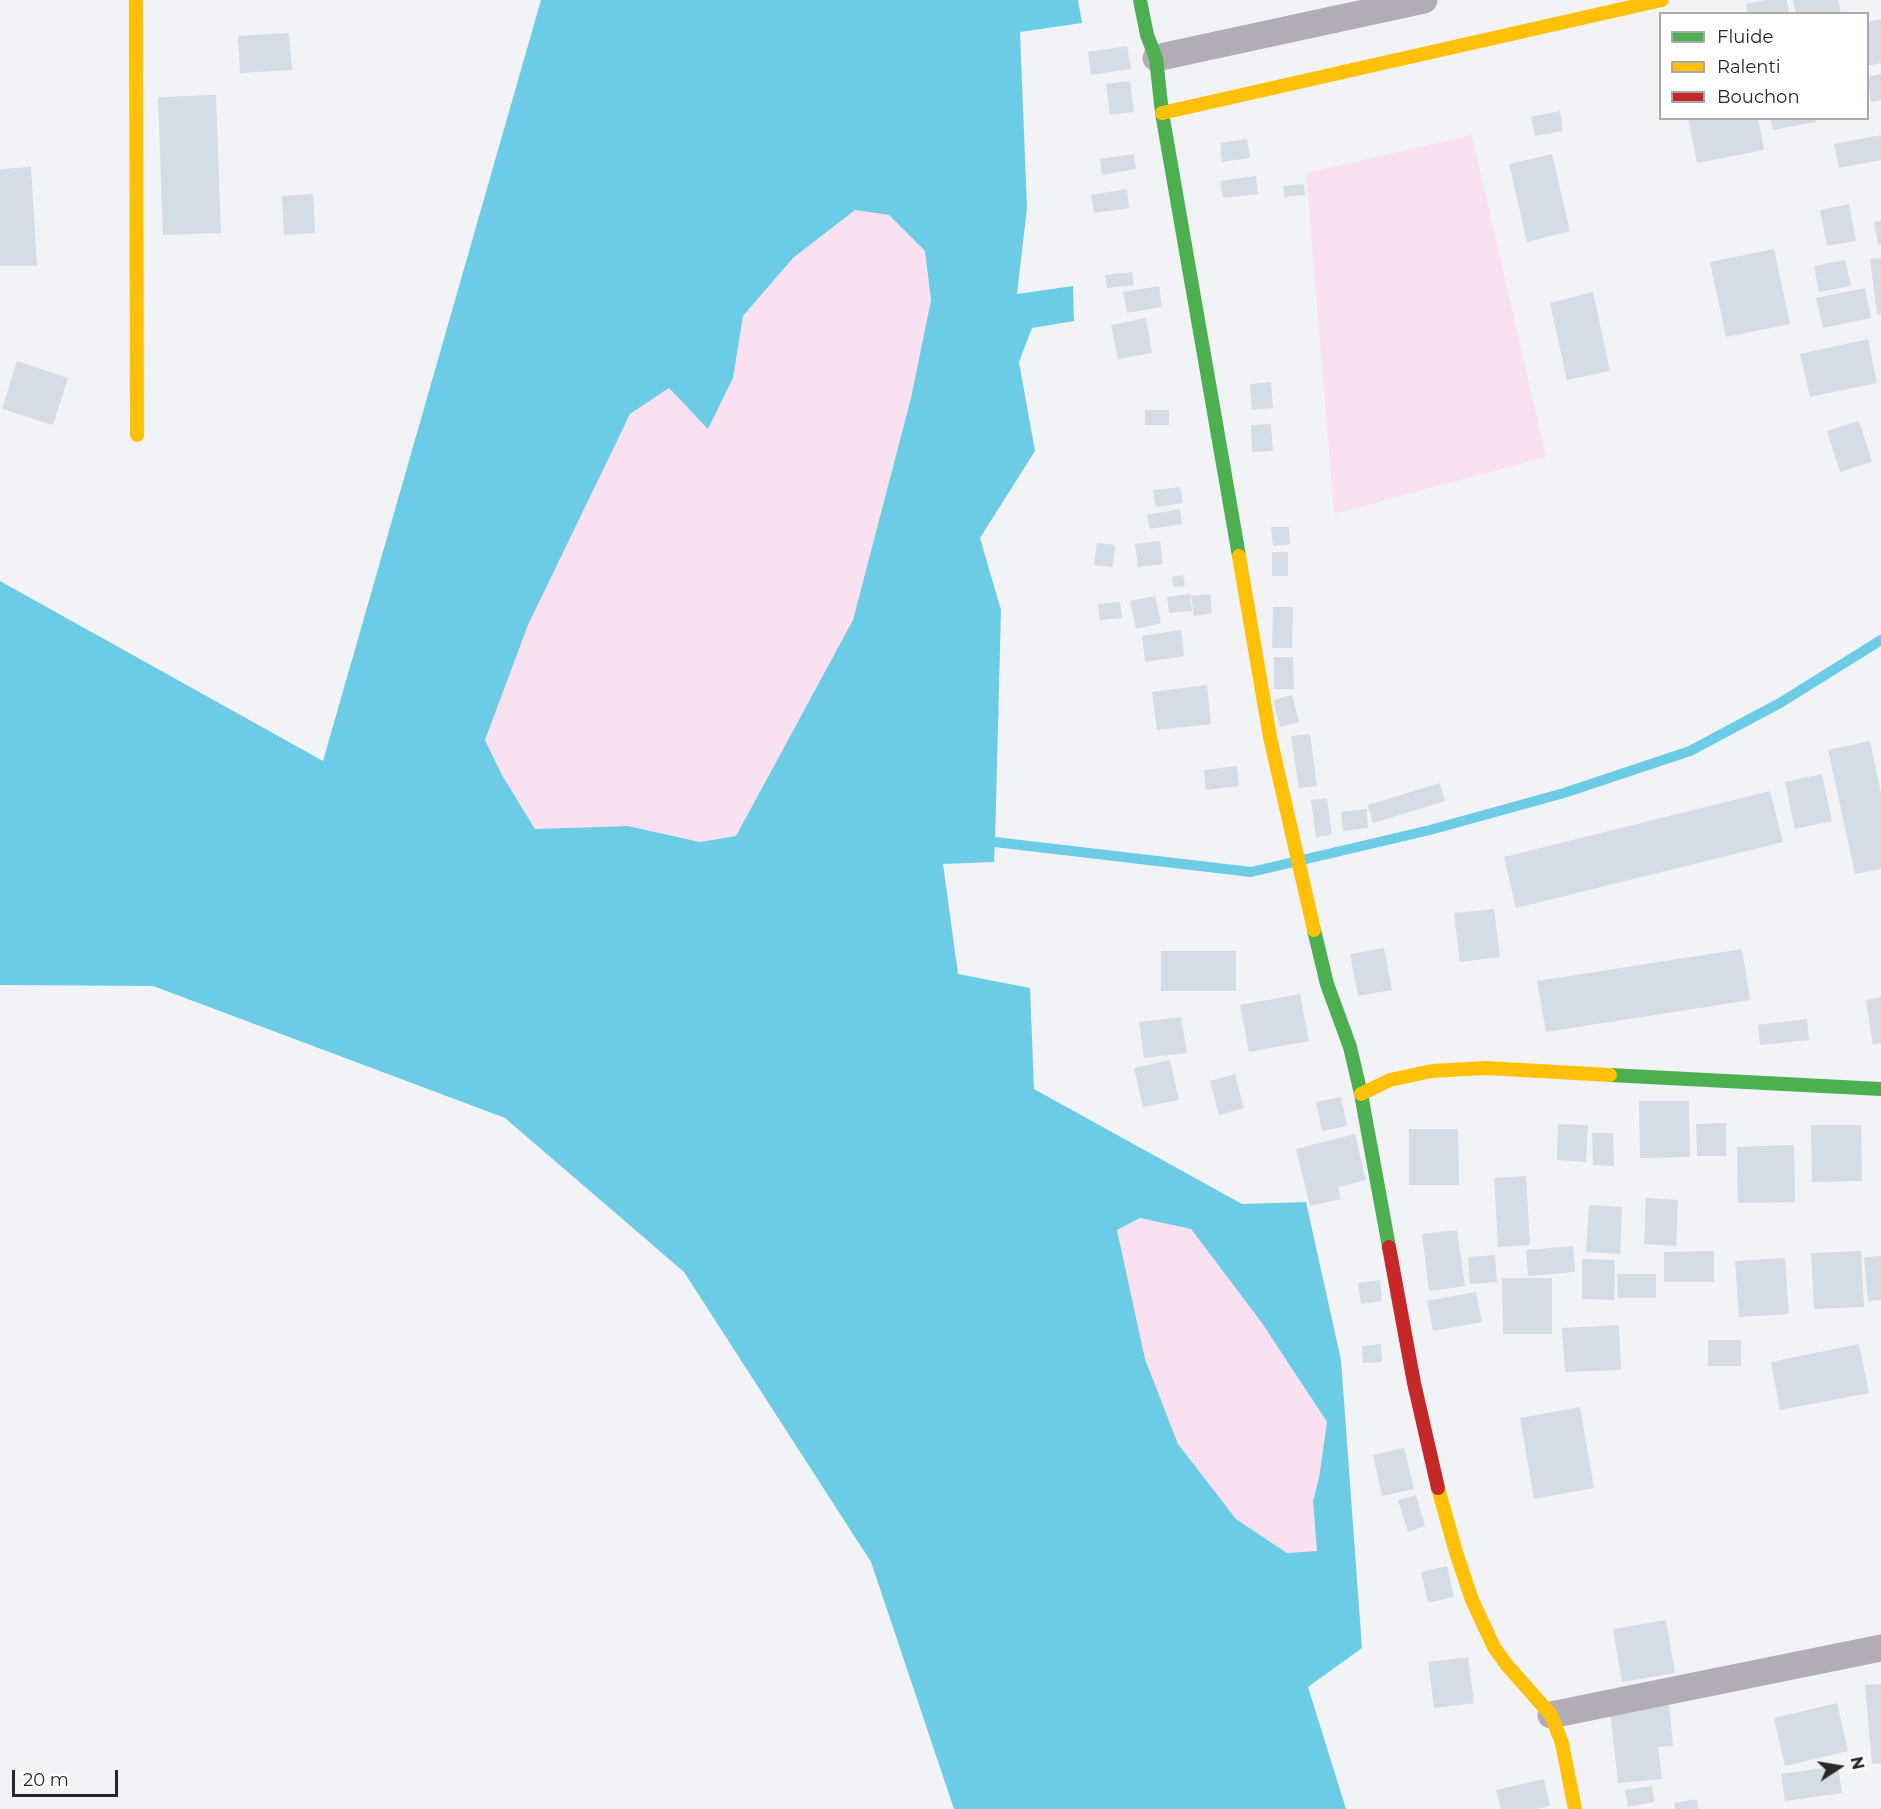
<!DOCTYPE html>
<html>
<head>
<meta charset="utf-8">
<style>
	body { margin:0 }
	#map { position:relative; width:1881px; height:1809px; overflow:hidden; background:#f2f3f7; font-family:Montserrat,sans-serif }
	canvas { display:block }
	.legend { position:absolute; left:1659px; top:12px; width:210px; height:108px; box-sizing:border-box; background:#fff; border:2px solid #a9a9aa; margin:0; padding:8px 10px; list-style:none; font-size:18px; color:#28282a }
	.legend li { display:flex; align-items:center; gap:12px; height:30px }
	.legend b { width:30px; border:2px solid #a9a9aa }
	.north { position:absolute; left:1809px; top:1737px; width:60px; height:60px; -webkit-text-stroke:4px #fff; paint-order:stroke; rotate:78deg; font-size:16px; font-weight:700; line-height:24px; text-align:center; color:#28282a }
	.north::after { content:''; display:block; margin:auto; width:21px; height:27px; background:#28282a; clip-path:polygon(50% 0,100% 100%,50% 72%,0 100%) }
	.scale { position:absolute; left:12px; top:1770px; width:106px; height:27px; box-sizing:border-box; border:3px solid #28282a; border-top:0; padding-left:8px; font-size:18px; line-height:21px; white-space:nowrap; color:#28282a; -webkit-text-stroke:4px #fff; paint-order:stroke }
</style>
</head>
<body>
<div id="map">
<canvas width="1881" height="1809"></canvas>
<ul class="legend">
<li><b style="height:8px;background:#4caf50"></b>Fluide</li>
<li><b style="height:8px;background:#ffc107"></b>Ralenti</li>
<li><b style="height:8px;background:#c62828"></b>Bouchon</li>
</ul>
<div class="north">N</div>
<div class="scale">20 m</div>
</div>
<script>
const context = document.querySelector('canvas').getContext('2d');
context.lineJoin = 'round';
function paint(path, color) { context.fillStyle = color; context.fill(path, 'evenodd'); }
const toPath = rows => new Path2D(rows.map(r => 'M' + r).join(''));
function strokePath(path, color, width, dash) { context.strokeStyle = color; context.lineWidth = width; context.lineCap = dash ? 'butt' : 'round'; context.setLineDash(dash || []); context.stroke(path); }
const green = toPath([
	[1472,135,1546,457,1334,514,1306,173],
	[855,210,889,215,925,251,931,300,911,398,853,620,736,836,700,842,628,826,535,829,502,775,485,740,528,625,630,414,669,388,708,429,733,378,743,316,793,258],
	[1140,1218,1191,1229,1262,1323,1327,1423,1319,1478,1313,1501,1317,1551,1287,1553,1236,1519,1178,1444,1145,1359,1117,1230]
]);
const water = toPath([
	[541,0,1078,0,1082,23,1020,32,1027,208,1017,294,1073,286,1074,321,1032,328,1019,362,1035,451,980,538,1001,610,995,842,994,862,943,864,958,974,1030,988,1034,1089,1242,1204,1306,1202,1341,1360,1362,1648,1308,1687,1346,1809,954,1809,871,1562,684,1272,505,1118,153,986,0,985,0,581,323,761],
	[855,210,889,215,925,251,931,300,911,398,853,620,736,836,700,842,628,826,535,829,502,775,485,740,528,625,630,414,669,388,708,429,733,378,743,316,793,258],
	[1140,1218,1191,1229,1262,1323,1327,1422,1319,1478,1313,1501,1317,1551,1287,1553,1236,1519,1178,1444,1145,1359,1117,1230]
]);
const stream = toPath([
	[995,842,1251,872,1430,830,1564,793,1690,751,1780,703,1881,640]
]);
const building = toPath([
	[1766,0,1787,0,1789,14,1748,14,1746,4],
	[1793,0,1838,0,1841,14,1796,14],
	[1881,19,1881,63,1868,66,1868,22],
	[289,33,292,70,240,73,238,36],
	[1127,46,1131,69,1091,75,1088,52],
	[1881,74,1881,100,1871,102,1868,77],
	[1130,81,1134,112,1110,115,1106,84],
	[216,95,221,233,163,235,158,97],
	[1560,111,1563,131,1535,136,1531,117],
	[1688,118,1758,118,1764,150,1697,163],
	[1770,118,1815,118,1816,122,1773,130],
	[1881,135,1881,160,1839,168,1834,144],
	[1247,139,1250,158,1222,162,1220,143],
	[1134,154,1136,169,1102,175,1100,159],
	[1552,154,1570,231,1527,242,1509,164],
	[31,167,37,266,0,266,0,169],
	[1256,176,1258,194,1223,198,1220,181],
	[1304,184,1305,195,1284,197,1283,186],
	[1127,189,1129,208,1094,213,1091,195],
	[313,194,315,233,284,235,282,196],
	[1849,204,1856,241,1827,246,1820,210],
	[1881,221,1881,245,1878,245,1874,222],
	[1774,249,1790,324,1726,337,1710,262],
	[1881,258,1881,314,1877,314,1870,259],
	[1845,260,1851,286,1819,292,1814,266],
	[1132,272,1134,285,1107,288,1105,275],
	[1159,286,1162,307,1127,313,1123,292],
	[1865,288,1871,318,1823,328,1816,298],
	[1593,292,1610,371,1567,380,1550,303],
	[1146,318,1152,353,1118,359,1111,325],
	[1868,339,1877,383,1810,397,1800,354],
	[17,361,68,378,53,425,2,409],
	[1271,382,1273,408,1252,410,1250,384],
	[1145,410,1169,410,1169,425,1145,425],
	[1859,421,1872,462,1840,472,1827,431],
	[1271,424,1273,451,1252,452,1251,425],
	[1180,487,1183,503,1156,507,1153,490],
	[1180,509,1182,524,1150,529,1147,515],
	[1271,527,1289,527,1290,544,1273,546],
	[1160,541,1163,564,1138,567,1135,544],
	[1097,543,1115,545,1113,567,1094,565],
	[1272,552,1288,552,1288,576,1272,576],
	[1183,575,1185,586,1173,587,1172,577],
	[1190,594,1192,611,1169,613,1167,597],
	[1210,594,1212,613,1194,616,1191,596],
	[1155,596,1161,623,1136,629,1130,601],
	[1120,602,1122,618,1100,620,1098,604],
	[1273,607,1293,607,1292,648,1272,648],
	[1181,630,1184,656,1145,662,1142,636],
	[1274,657,1293,657,1294,689,1274,689],
	[1207,685,1211,724,1157,730,1152,692],
	[1292,695,1299,722,1280,727,1273,700],
	[1310,734,1317,786,1299,788,1291,736],
	[1870,741,1881,793,1881,869,1855,874,1828,750],
	[1237,766,1239,786,1206,790,1204,770],
	[1822,774,1832,821,1795,829,1785,782],
	[1440,783,1445,801,1373,823,1368,805],
	[1770,791,1783,842,1516,908,1504,857],
	[1327,798,1332,835,1316,837,1311,800],
	[1367,809,1368,828,1343,831,1341,812],
	[1494,909,1500,957,1460,962,1454,913],
	[1384,948,1392,990,1358,996,1350,954],
	[1742,949,1750,1000,1546,1032,1537,981],
	[1161,951,1236,951,1236,991,1161,991],
	[1300,994,1309,1041,1249,1052,1240,1005],
	[1881,997,1881,1043,1873,1045,1866,1000],
	[1181,1017,1187,1053,1144,1058,1139,1022],
	[1807,1019,1809,1040,1760,1045,1758,1025],
	[1170,1060,1179,1100,1143,1107,1134,1068],
	[1235,1074,1244,1108,1219,1115,1210,1081],
	[1341,1097,1347,1126,1322,1131,1316,1102],
	[1639,1101,1689,1101,1690,1157,1640,1158],
	[1726,1123,1726,1156,1697,1156,1696,1124],
	[1558,1124,1588,1125,1586,1162,1557,1160],
	[1811,1125,1861,1125,1862,1181,1812,1182],
	[1409,1129,1458,1129,1459,1185,1409,1185],
	[1592,1133,1613,1133,1614,1166,1593,1165],
	[1355,1134,1366,1180,1338,1187,1341,1199,1310,1206,1296,1149],
	[1794,1145,1795,1202,1738,1203,1737,1147],
	[1526,1176,1530,1245,1498,1247,1494,1178],
	[1646,1198,1678,1200,1676,1246,1644,1244],
	[1589,1205,1622,1207,1620,1254,1586,1252],
	[1457,1230,1465,1286,1429,1291,1422,1234],
	[1573,1246,1575,1272,1528,1276,1526,1250],
	[1714,1251,1714,1282,1664,1282,1664,1252],
	[1861,1251,1864,1307,1814,1309,1811,1253],
	[1495,1255,1497,1282,1470,1284,1468,1257],
	[1881,1256,1881,1300,1868,1301,1864,1257],
	[1785,1258,1789,1314,1739,1317,1735,1261],
	[1582,1259,1615,1260,1614,1300,1582,1299],
	[1617,1274,1656,1274,1656,1298,1618,1298],
	[1502,1278,1552,1278,1552,1334,1503,1334],
	[1380,1280,1382,1301,1361,1304,1358,1283],
	[1476,1292,1482,1322,1433,1331,1427,1301],
	[1619,1325,1621,1370,1565,1372,1562,1328],
	[1708,1340,1741,1340,1741,1366,1708,1366],
	[1381,1344,1382,1362,1363,1363,1362,1346],
	[1859,1344,1869,1393,1780,1410,1771,1362],
	[1580,1407,1594,1488,1534,1499,1520,1418],
	[1404,1448,1414,1489,1382,1496,1373,1455],
	[1416,1495,1425,1526,1408,1532,1398,1500],
	[1447,1566,1454,1597,1428,1603,1421,1572],
	[1666,1620,1675,1673,1622,1682,1613,1629],
	[1468,1657,1474,1703,1434,1708,1428,1662],
	[1881,1684,1881,1763,1872,1764,1865,1685],
	[1837,1703,1848,1751,1785,1766,1774,1718],
	[1669,1704,1673,1746,1658,1747,1662,1779,1618,1783,1610,1711],
	[1838,1766,1842,1793,1785,1801,1781,1774],
	[1544,1779,1550,1806,1536,1809,1501,1809,1496,1790],
	[1652,1786,1654,1802,1628,1807,1625,1790],
	[1697,1799,1698,1809,1675,1809,1674,1803]
]);
const street = toPath([
	[1156,58,1424,0],
	[1551,1715,1881,1648]
]);
const fast = toPath([
	[1140,0,1147,35,1156,58,1162,113,1239,556],
	[1314,930,1327,984,1350,1047,1361,1094,1389,1247],
	[1610,1075,1881,1089]
]);
const slow = toPath([
	[136,0,137,435],
	[1162,113,1662,0],
	[1239,556,1270,737,1314,930],
	[1361,1094,1390,1080,1432,1071,1486,1068,1610,1075],
	[1438,1488,1456,1552,1472,1600,1494,1647,1506,1664,1551,1715,1562,1743,1575,1809]
]);
const jam = toPath([
	[1389,1247,1414,1383,1438,1488]
]);
paint(green, '#f9e1f1');
paint(water, '#6ccce6');
strokePath(stream, '#6ccce6', 10);
paint(building, '#d4dce6');
strokePath(street, '#b3acb8', 27);
strokePath(fast, '#4caf50', 14);
strokePath(slow, '#ffc107', 14);
strokePath(jam, '#c62828', 14);
</script>
</body>
</html>
